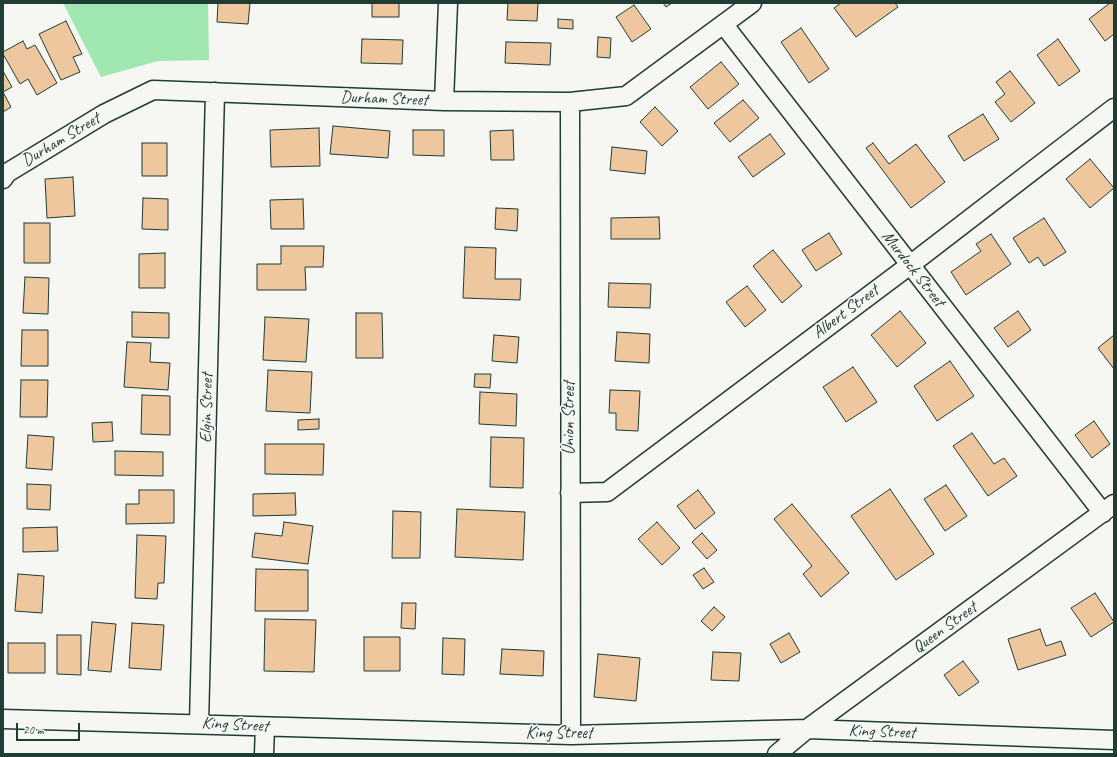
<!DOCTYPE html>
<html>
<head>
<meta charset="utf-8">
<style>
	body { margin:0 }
	#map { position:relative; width:1117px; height:757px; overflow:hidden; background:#f6f6f2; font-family:Caveat,sans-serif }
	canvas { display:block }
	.frame { position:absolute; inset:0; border:4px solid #1f3d34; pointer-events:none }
	.scale { position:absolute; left:16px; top:723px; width:64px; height:18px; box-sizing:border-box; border:2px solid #1f3d34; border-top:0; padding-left:5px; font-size:12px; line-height:14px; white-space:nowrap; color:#1f3d34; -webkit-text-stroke:3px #f6f6f2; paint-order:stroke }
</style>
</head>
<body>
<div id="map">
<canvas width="1117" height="757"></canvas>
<div class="frame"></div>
<div class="scale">20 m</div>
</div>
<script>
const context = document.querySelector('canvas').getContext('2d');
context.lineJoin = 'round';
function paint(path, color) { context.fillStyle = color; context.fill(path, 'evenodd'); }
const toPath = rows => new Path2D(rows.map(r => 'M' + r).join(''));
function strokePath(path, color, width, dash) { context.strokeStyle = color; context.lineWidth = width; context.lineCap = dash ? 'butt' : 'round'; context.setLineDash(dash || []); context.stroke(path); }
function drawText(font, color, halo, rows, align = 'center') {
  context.font = font + ' Caveat,sans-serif'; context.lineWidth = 3.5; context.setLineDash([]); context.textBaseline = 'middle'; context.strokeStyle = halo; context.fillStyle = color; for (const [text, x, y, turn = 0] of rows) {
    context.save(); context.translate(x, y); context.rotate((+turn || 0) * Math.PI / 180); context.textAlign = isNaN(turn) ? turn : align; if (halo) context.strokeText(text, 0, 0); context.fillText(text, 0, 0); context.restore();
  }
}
const green = toPath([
	[63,3,208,3,209,60,158,61,101,77]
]);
const building = toPath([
	[218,3,250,3,248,24,217,22,218,3],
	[372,3,399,3,399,17,372,17,372,3],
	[508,3,538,3,537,21,507,20,508,3],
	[663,3,672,3,666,7,663,3],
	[841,3,895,3,898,7,856,37,834,8,841,3],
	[1110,3,1114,3,1114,34,1105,41,1089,19,1110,3],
	[634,5,651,29,632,42,616,17,634,5],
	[558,19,573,20,573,29,558,28,558,19],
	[66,21,82,54,73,57,80,72,61,80,39,34,66,21],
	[801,28,829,69,809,83,781,42,801,28],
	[598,37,611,38,610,58,597,57,598,37],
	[362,39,403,40,402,64,361,63,362,39],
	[1058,39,1080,71,1059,86,1037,55,1058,39],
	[23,41,27,49,35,45,57,83,37,95,28,79,20,84,3,54,3,52,23,41],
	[506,42,551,43,550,65,505,63,506,42],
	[721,62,739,84,708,109,690,87,721,62],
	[3,71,12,87,3,92,11,107,3,112,3,71],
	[1010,71,1035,103,1011,122,995,102,1005,94,996,82,1010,71],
	[743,100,759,118,730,142,714,123,743,100],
	[655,107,678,131,662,146,640,122,655,107],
	[983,114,999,139,964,161,948,136,983,114],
	[333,126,390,131,388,158,330,154,333,126],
	[319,128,320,166,271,167,270,130,319,128],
	[413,130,444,130,444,156,413,155,413,130],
	[513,130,514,160,491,160,490,131,513,130],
	[770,134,785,154,753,177,738,157,770,134],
	[142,143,167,143,167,176,142,176,142,143],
	[873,143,889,164,916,144,945,182,911,208,866,148,873,143],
	[612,147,647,151,645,174,610,170,612,147],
	[1090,159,1114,188,1090,208,1066,179,1090,159],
	[73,177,75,216,47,218,45,179,73,177],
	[143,198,168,199,168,230,142,229,143,198],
	[303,199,304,229,271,229,270,200,303,199],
	[496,208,518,209,517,231,495,229,496,208],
	[659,217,660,239,611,239,611,218,659,217],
	[1044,218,1066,252,1044,266,1038,257,1029,263,1013,238,1044,218],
	[24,223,50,223,50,263,24,263,24,223],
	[829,233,842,254,816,271,802,250,829,233],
	[991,234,1011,264,966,295,951,272,981,251,976,244,991,234],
	[281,246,324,246,323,267,305,267,306,290,257,290,257,264,281,264,281,246],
	[465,247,496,248,495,279,521,279,520,300,463,298,465,247],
	[773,250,802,286,782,303,753,266,773,250],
	[165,253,165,288,139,288,139,254,165,253],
	[25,277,49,278,48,314,23,313,25,277],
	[609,283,651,284,650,308,608,307,609,283],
	[747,286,766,310,745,327,726,302,747,286],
	[900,311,926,343,897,367,871,335,900,311],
	[1018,311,1031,330,1008,347,994,328,1018,311],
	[132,312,169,313,169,338,132,337,132,312],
	[356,313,382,313,383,358,356,358,356,313],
	[265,317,309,319,306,362,263,360,265,317],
	[22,330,48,330,48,366,21,366,22,330],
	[617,332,650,334,649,363,615,361,617,332],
	[494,335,519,337,517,363,492,361,494,335],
	[1114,335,1114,369,1098,348,1114,335],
	[127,342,151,343,150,362,170,363,168,390,124,387,127,342],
	[950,361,974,396,937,421,914,386,950,361],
	[853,367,877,402,846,422,823,387,853,367],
	[268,370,312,372,310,413,266,411,268,370],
	[475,374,491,374,490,388,474,387,475,374],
	[21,380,48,380,47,417,20,417,21,380],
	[610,390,640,391,638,431,616,430,616,413,609,413,610,390],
	[480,392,517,394,516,426,479,424,480,392],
	[142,395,170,396,170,435,141,434,142,395],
	[319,419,319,429,298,430,298,420,319,419],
	[1094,421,1110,444,1092,458,1075,435,1094,421],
	[112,422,113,441,93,442,92,423,112,422],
	[972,433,994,464,1004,458,1017,476,988,496,953,446,972,433],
	[28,435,54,437,52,470,26,468,28,435],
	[491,437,524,438,523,488,490,487,491,437],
	[265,444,324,444,323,475,265,474,265,444],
	[115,451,163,452,163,476,115,475,115,451],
	[27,484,51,485,50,510,27,509,27,484],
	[946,485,967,516,945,531,924,499,946,485],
	[890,489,934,554,896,580,851,516,890,489],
	[139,490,174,490,174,523,126,524,126,504,139,504,139,490],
	[698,490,715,513,695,529,677,506,698,490],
	[295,493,296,515,253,516,253,494,295,493],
	[792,504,849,573,821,597,803,574,812,566,774,519,792,504],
	[457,509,525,512,523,560,455,557,457,509],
	[393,511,421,512,420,558,392,558,393,511],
	[284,522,313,526,308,564,252,557,255,533,282,536,284,522],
	[657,522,680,548,662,565,638,539,657,522],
	[57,527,58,551,23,552,23,528,57,527],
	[702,533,717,550,707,559,692,542,702,533],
	[137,535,166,536,164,583,158,583,157,599,135,598,137,535],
	[704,568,714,582,703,589,693,575,704,568],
	[256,569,308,570,308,611,255,611,256,569],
	[18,574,44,576,42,613,15,611,18,574],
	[1095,593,1114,622,1091,637,1071,608,1095,593],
	[402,603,416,603,415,629,401,628,402,603],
	[714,607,725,617,712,631,701,621,714,607],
	[265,619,316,620,314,672,264,671,265,619],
	[92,622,116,624,111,672,88,670,92,622],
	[132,623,164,625,161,670,129,668,132,623],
	[1040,629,1046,646,1061,641,1066,655,1018,670,1008,639,1040,629],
	[789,633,800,652,781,663,770,644,789,633],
	[57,635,81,635,81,675,57,674,57,635],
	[364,637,400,637,400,671,364,671,364,637],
	[443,638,465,639,464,675,442,674,443,638],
	[8,643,45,643,45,673,8,673,8,643],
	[502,649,544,651,543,676,500,674,502,649],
	[713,652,741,653,739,681,711,680,713,652],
	[598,654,640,658,636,701,594,697,598,654],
	[963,661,979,682,959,696,944,675,963,661]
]);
const minor = toPath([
	[724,25,1103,513],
	[444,101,448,3],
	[570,102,571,735],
	[3,179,7,173,104,114,153,90,444,101,570,102,626,96,752,3],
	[570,493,607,492,910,265,1114,108],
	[3,719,571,735,807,729,1114,740],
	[199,723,215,92],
	[264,754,265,727],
	[777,754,807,729,1114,504]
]);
const streetNames = [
	["Durham Street",384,99,2],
	["Durham Street",61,140,-31],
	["Murdock Street",913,269,52],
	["Albert Street",846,312,-37],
	["Elgin Street",207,408,-89],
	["Union Street",570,418,-90],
	["Queen Street",945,628,-36],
	["King Street",235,725,3],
	["King Street",882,732,2],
	["King Street",559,734]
];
paint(green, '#a1e7b2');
paint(building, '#eec79e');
strokePath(building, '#1f3d34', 1);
strokePath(minor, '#1f3d34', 21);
strokePath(minor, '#f6f6f2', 18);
drawText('17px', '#1f3d34', '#f6f6f2', streetNames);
</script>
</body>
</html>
